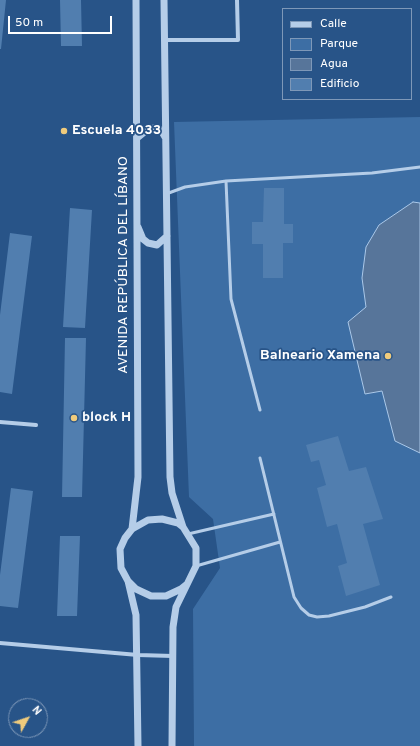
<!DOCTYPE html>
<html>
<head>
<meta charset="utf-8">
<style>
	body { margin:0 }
	#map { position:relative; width:420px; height:746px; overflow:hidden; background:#285488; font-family:Overpass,sans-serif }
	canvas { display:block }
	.legend { position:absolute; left:282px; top:8px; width:130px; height:92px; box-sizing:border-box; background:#285488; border:1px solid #7e98b8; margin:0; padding:5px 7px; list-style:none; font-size:12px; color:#fff }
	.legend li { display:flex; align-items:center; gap:8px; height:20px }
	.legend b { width:20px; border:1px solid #7e98b8 }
	.north { position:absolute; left:8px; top:698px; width:40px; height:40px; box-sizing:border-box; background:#285488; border:1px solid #7e98b8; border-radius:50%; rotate:50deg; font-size:11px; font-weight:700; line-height:16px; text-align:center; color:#fff }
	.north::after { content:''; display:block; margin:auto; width:14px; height:18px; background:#f0cb7c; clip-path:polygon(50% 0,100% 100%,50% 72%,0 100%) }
	.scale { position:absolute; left:8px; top:16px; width:104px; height:18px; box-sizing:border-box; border:2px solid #fff; border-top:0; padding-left:5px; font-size:12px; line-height:14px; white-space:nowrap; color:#fff; -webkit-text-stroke:3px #285488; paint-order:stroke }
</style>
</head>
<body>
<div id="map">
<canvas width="420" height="746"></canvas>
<ul class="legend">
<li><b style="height:5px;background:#b5cde8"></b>Calle</li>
<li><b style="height:11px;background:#3d6ea4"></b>Parque</li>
<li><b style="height:11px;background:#57759a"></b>Agua</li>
<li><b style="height:11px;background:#517eaf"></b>Edificio</li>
</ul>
<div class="north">N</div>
<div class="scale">50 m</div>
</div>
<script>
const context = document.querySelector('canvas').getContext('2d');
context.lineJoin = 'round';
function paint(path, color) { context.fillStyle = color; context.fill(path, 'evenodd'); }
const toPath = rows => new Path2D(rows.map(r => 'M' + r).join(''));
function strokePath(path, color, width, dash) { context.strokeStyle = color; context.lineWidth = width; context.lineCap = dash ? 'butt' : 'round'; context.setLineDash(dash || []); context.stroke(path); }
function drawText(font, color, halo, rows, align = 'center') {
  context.font = font + ' Overpass,sans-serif'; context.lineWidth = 3.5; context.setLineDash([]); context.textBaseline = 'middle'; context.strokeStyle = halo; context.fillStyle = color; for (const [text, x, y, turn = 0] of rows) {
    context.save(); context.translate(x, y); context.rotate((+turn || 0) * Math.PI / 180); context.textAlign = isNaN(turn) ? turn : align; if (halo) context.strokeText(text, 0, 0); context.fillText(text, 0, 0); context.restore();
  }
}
const green = toPath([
	[420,117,420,746,194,746,193,609,220,568,213,519,189,497,174,122]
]);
const water = toPath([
	[413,202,420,203,420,453,395,441,382,391,365,394,348,322,366,307,362,278,366,247,379,225,413,202]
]);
const building = toPath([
	[0,0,6,0,1,49,0,49],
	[60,0,81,0,82,46,61,46],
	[264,188,284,188,284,224,293,224,293,243,283,243,283,278,263,278,263,244,252,244,252,222,263,222],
	[70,208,92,210,85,328,63,327],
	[10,233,32,236,12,394,0,392,0,315],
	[65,338,86,338,82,497,62,497],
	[338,436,349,471,366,467,383,519,363,524,380,585,346,596,338,566,347,563,337,524,327,527,317,488,326,485,319,460,311,462,306,445],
	[11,488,33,491,18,608,0,606,0,575],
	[60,536,80,536,77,616,57,616]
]);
const service = toPath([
	[226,181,231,299,260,410],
	[166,194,185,187,226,181,372,173,420,167],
	[260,458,294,597,301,608,309,615,317,617,329,616,365,607,391,597],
	[188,534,274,514],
	[196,566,280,542]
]);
const minor = toPath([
	[163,40,238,40,237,0],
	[0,422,36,425],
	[0,643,138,655,173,656]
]);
const tertiary = toPath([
	[164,0,170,477,172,493,183,527],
	[137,138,148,129,155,128,161,130,165,137],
	[138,227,143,239,148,243,157,245,167,236],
	[132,529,138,477,136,0],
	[128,581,136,589,151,596,166,596,181,589,186,585],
	[138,746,136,615,128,581,121,568,120,549,125,538,132,529,148,520,162,519,178,523,183,527,196,548,196,566,176,607,173,627,172,746]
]);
const markers = [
	[64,131,4,"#f0cb7c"],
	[388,356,4,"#f0cb7c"],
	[74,418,4,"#f0cb7c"]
];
const poiNames = [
	["Escuela 4033",72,131],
	["Balneario Xamena",380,356,"right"],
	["block H",82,418]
];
const streetNames = [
	["AVENIDA REPÚBLICA DEL LÍBANO",124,265,-90]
];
paint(green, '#3d6ea4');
paint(water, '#57759a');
strokePath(water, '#aac8e9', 1);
paint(building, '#517eaf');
strokePath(service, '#b5cde8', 3);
strokePath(minor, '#b5cde8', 4);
strokePath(tertiary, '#b5cde8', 7);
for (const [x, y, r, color] of markers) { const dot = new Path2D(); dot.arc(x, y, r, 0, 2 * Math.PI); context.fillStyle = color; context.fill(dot); strokePath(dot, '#285488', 1.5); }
drawText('bold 14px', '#fff', '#285488', poiNames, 'left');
drawText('14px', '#fff', '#285488', streetNames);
</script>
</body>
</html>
